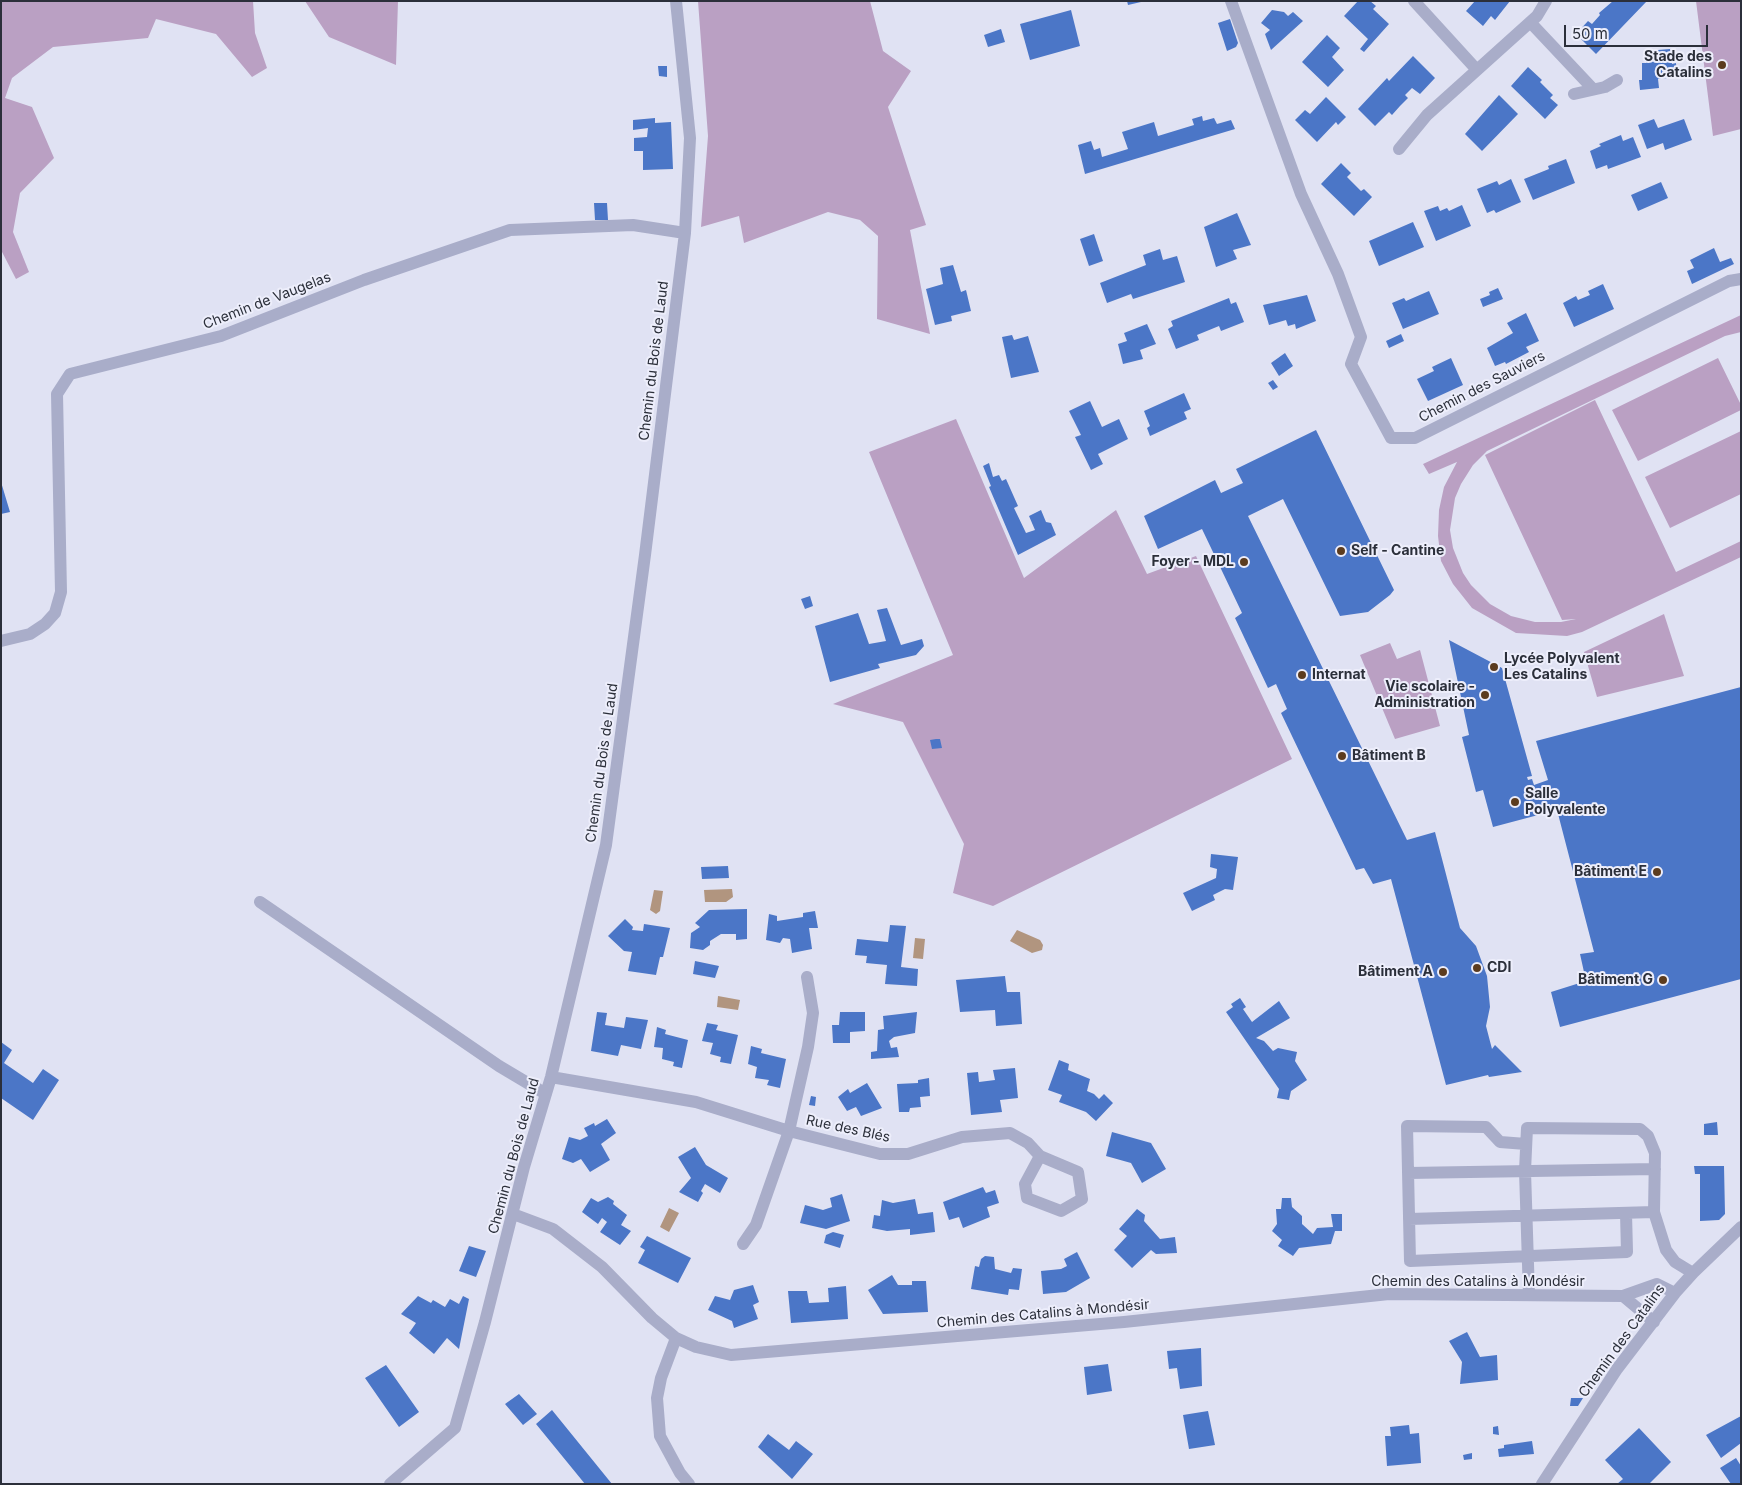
<!DOCTYPE html>
<html>
<head>
<meta charset="utf-8">
<style>
	body { margin:0 }
	#map { position:relative; width:1742px; height:1485px; overflow:hidden; background:#e0e2f3; font-family:Inter,sans-serif }
	canvas { display:block }
	.frame { position:absolute; inset:0; border:2px solid #2b2f3a; pointer-events:none }
	.scale { position:absolute; left:1564px; top:25px; width:144px; height:22px; box-sizing:border-box; border:2px solid #2b2f3a; border-top:0; padding-left:6px; font-size:15px; line-height:18px; white-space:nowrap; color:#2b2f3a; -webkit-text-stroke:4px #edeefb; paint-order:stroke }
</style>
</head>
<body>
<div id="map">
<canvas width="1742" height="1485"></canvas>
<div class="frame"></div>
<div class="scale">50 m</div>
</div>
<script>
const context = document.querySelector('canvas').getContext('2d');
context.lineJoin = 'round';
function paint(path, color) { context.fillStyle = color; context.fill(path, 'evenodd'); }
const toPath = rows => new Path2D(rows.map(r => 'M' + r).join(''));
function strokePath(path, color, width, dash) { context.strokeStyle = color; context.lineWidth = width; context.lineCap = dash ? 'butt' : 'round'; context.setLineDash(dash || []); context.stroke(path); }
function drawText(font, color, halo, rows, align = 'center') {
  context.font = font + ' Inter,sans-serif'; context.lineWidth = 4; context.setLineDash([]); context.textBaseline = 'middle'; context.strokeStyle = halo; context.fillStyle = color; for (const [text, x, y, turn = 0] of rows) {
    context.save(); context.translate(x, y); context.rotate((+turn || 0) * Math.PI / 180); context.textAlign = isNaN(turn) ? turn : align; if (halo) context.strokeText(text, 0, 0); context.fillText(text, 0, 0); context.restore();
  }
}
const green = toPath([
	[1,1,253,1,255,33,267,68,252,77,216,34,156,19,148,38,53,47,12,78,5,98,32,107,54,158,20,193,13,232,29,272,16,279,1,250],
	[305,1,398,1,396,65,329,37],
	[698,1,870,1,883,51,911,71,888,107,926,225,910,230,930,334,877,319,878,236,860,220,828,212,744,243,739,216,701,227,708,136],
	[1696,1,1741,1,1741,129,1713,136],
	[1741,315,1741,332,1725,336,1487,451,1473,465,1461,484,1455,498,1450,530,1453,548,1463,573,1471,585,1490,604,1511,616,1535,622,1561,622,1576,619,1562,620,1485,455,1595,400,1676,572,1741,541,1741,557,1582,632,1567,636,1516,633,1472,608,1453,584,1441,561,1438,536,1439,510,1444,487,1457,462,1429,474,1423,464],
	[1718,358,1741,405,1741,410,1638,461,1612,410],
	[956,419,1024,578,1116,510,1147,574,1196,556,1292,759,993,906,953,893,964,844,903,722,833,704,953,655,869,452],
	[1741,431,1741,494,1670,528,1645,477],
	[1664,614,1684,676,1597,697,1584,652],
	[1390,643,1397,659,1420,650,1440,726,1395,739,1360,655]
]);
const water = toPath([
	[732,889,733,897,726,902,705,902,704,890],
	[654,890,663,891,660,911,656,914,650,910],
	[1017,930,1040,940,1043,945,1042,950,1032,953,1010,941],
	[915,938,925,939,923,959,913,958],
	[718,996,740,1000,738,1010,717,1007],
	[669,1208,679,1213,669,1232,660,1227]
]);
const building = toPath([
	[1127,1,1141,1,1141,2,1128,5],
	[1358,1,1370,1,1376,6,1373,9,1389,24,1364,52,1360,49,1368,39,1344,16],
	[1475,1,1510,1,1495,20,1491,16,1483,26,1466,11],
	[1613,1,1647,1,1596,54,1576,34,1588,21,1592,24,1600,15,1599,13],
	[1071,10,1080,46,1030,60,1020,24],
	[1272,10,1284,12,1288,16,1293,12,1303,21,1271,50,1265,34,1270,30,1261,23],
	[1230,19,1238,43,1236,47,1227,51,1218,23],
	[1001,29,1005,42,988,47,984,35],
	[1327,35,1340,48,1332,57,1344,70,1328,87,1302,62],
	[1670,49,1672,64,1676,63,1677,77,1658,79,1659,88,1640,90,1639,80,1642,80,1642,63,1646,63,1646,51],
	[1413,56,1435,78,1420,94,1412,88,1405,95,1408,98,1400,106,1392,115,1389,112,1375,126,1358,109,1387,78,1389,81],
	[658,66,667,66,667,77,659,76],
	[1528,67,1542,80,1540,82,1553,95,1550,98,1558,105,1545,119,1511,86],
	[1499,95,1518,114,1482,151,1465,134],
	[1326,97,1346,117,1338,125,1336,122,1317,142,1295,120,1305,110,1310,114],
	[1202,116,1203,121,1214,118,1217,124,1231,120,1235,129,1085,174,1078,145,1091,141,1094,150,1100,148,1102,157,1128,149,1122,132,1154,122,1158,136,1194,125,1192,119],
	[655,118,655,123,671,122,673,169,643,170,643,151,634,151,634,138,647,137,648,128,633,130,633,120],
	[1654,119,1658,128,1684,119,1692,140,1665,150,1663,143,1647,149,1638,125],
	[1621,135,1623,141,1633,137,1641,157,1608,169,1607,165,1596,169,1590,151,1601,146,1599,144],
	[1566,159,1575,183,1533,200,1524,179,1549,169,1548,166],
	[1341,163,1351,173,1347,177,1361,191,1364,189,1372,197,1354,216,1321,184],
	[1511,179,1521,202,1496,213,1494,210,1487,213,1477,189,1497,181,1499,185],
	[1661,182,1668,198,1638,211,1631,195],
	[594,203,607,203,608,220,595,220],
	[1462,205,1471,226,1436,241,1424,211,1438,206,1440,211,1447,208,1449,211],
	[1237,213,1251,245,1233,250,1237,259,1216,267,1204,227],
	[1413,222,1424,247,1379,266,1369,241],
	[1094,234,1103,261,1089,266,1080,239],
	[1714,248,1720,262,1731,258,1734,264,1692,284,1687,271,1694,268,1690,260],
	[1160,249,1163,260,1177,256,1185,282,1133,299,1131,294,1107,303,1100,283,1146,265,1143,255],
	[953,265,961,292,966,290,971,311,951,316,952,321,935,325,926,289,943,284,940,268],
	[1603,284,1614,309,1574,327,1563,303,1576,296,1578,300,1590,295,1588,291],
	[1498,288,1503,299,1483,307,1480,299,1490,295,1489,292],
	[1429,291,1439,314,1403,329,1392,303,1404,298,1406,301],
	[1307,295,1316,321,1296,329,1295,324,1288,326,1286,320,1269,325,1263,305],
	[1229,298,1231,304,1236,302,1244,322,1221,331,1219,326,1197,335,1199,340,1176,349,1168,329,1173,326,1171,321],
	[1526,313,1539,341,1526,347,1529,352,1506,364,1505,362,1495,366,1487,348,1513,333,1507,323],
	[1147,324,1156,344,1140,350,1143,359,1123,364,1118,344,1127,341,1124,333],
	[1401,334,1404,341,1389,348,1386,341],
	[1012,335,1014,340,1028,336,1039,372,1011,378,1002,337],
	[1285,353,1293,366,1279,376,1271,363],
	[1451,358,1463,385,1428,401,1417,379,1434,371,1432,367],
	[1273,380,1278,387,1273,390,1268,383],
	[1184,393,1191,409,1184,412,1187,419,1150,436,1147,428,1150,426,1144,411],
	[1090,401,1102,427,1119,419,1128,439,1098,454,1103,464,1091,470,1075,437,1081,435,1069,411],
	[1316,430,1394,590,1390,595,1368,612,1340,616,1283,499,1248,516,1407,840,1435,832,1460,928,1476,946,1487,976,1490,1007,1486,1026,1492,1049,1495,1045,1522,1072,1489,1077,1488,1075,1446,1085,1391,879,1373,884,1364,868,1356,870,1281,713,1287,709,1276,684,1268,688,1235,618,1242,613,1202,529,1158,549,1144,516,1215,480,1221,493,1243,483,1236,469],
	[989,463,993,477,999,475,1002,481,1006,479,1018,506,1014,508,1026,533,1035,530,1029,516,1041,510,1046,522,1051,523,1056,535,1018,555,989,487,991,486,983,466],
	[1,482,10,512,1,514],
	[810,596,813,606,805,609,801,599],
	[887,608,901,645,922,639,924,646,916,655,878,664,880,668,830,682,815,626,858,613,869,644,886,641,877,610],
	[1449,640,1502,668,1532,776,1527,777,1528,780,1532,779,1534,785,1548,780,1536,741,1741,687,1741,979,1560,1027,1551,992,1586,981,1580,954,1594,952,1557,810,1493,827,1483,790,1476,792,1462,737,1469,735],
	[936,739,940,739,942,748,932,749,930,740],
	[1211,854,1238,857,1233,890,1225,889,1213,895,1215,900,1192,911,1183,893,1216,878,1217,869,1210,867],
	[728,866,729,878,702,879,701,867],
	[747,909,747,939,736,940,736,934,721,934,710,941,710,945,703,950,690,948,691,933,700,927,695,923,709,910],
	[815,911,818,928,809,928,812,949,792,953,790,939,783,938,780,943,766,940,769,914,777,916,777,921,803,917,803,913],
	[625,919,633,927,632,930,643,931,644,924,670,928,663,957,660,957,656,975,628,971,632,952,624,951,608,936],
	[890,925,906,926,901,967,918,969,917,986,885,984,887,965,866,963,867,956,855,955,857,939,888,942],
	[695,961,719,966,715,978,693,974],
	[1005,976,1007,992,1020,992,1022,1024,996,1026,995,1010,960,1012,956,980],
	[1240,998,1246,1007,1243,1009,1252,1022,1279,1001,1290,1018,1256,1038,1264,1041,1273,1051,1278,1048,1297,1052,1295,1061,1307,1080,1291,1091,1289,1100,1277,1098,1279,1089,1226,1012,1233,1007,1231,1004],
	[597,1012,607,1013,605,1025,624,1028,626,1017,648,1020,641,1049,621,1045,618,1056,591,1051],
	[840,1012,865,1012,865,1031,850,1032,850,1043,833,1043,832,1025,839,1025],
	[917,1012,915,1033,894,1037,889,1041,891,1048,897,1047,899,1057,871,1059,871,1052,877,1051,878,1030,884,1029,883,1016],
	[707,1023,718,1025,716,1030,738,1035,731,1064,720,1062,721,1057,710,1054,713,1043,702,1041],
	[657,1027,666,1030,665,1034,688,1040,682,1068,673,1066,674,1062,662,1059,663,1048,654,1047],
	[1,1042,12,1050,4,1063,33,1083,43,1069,59,1080,33,1120,1,1098],
	[751,1046,762,1049,761,1053,786,1059,780,1088,767,1085,769,1080,755,1078,757,1067,748,1064],
	[1059,1060,1069,1064,1068,1070,1090,1079,1087,1091,1094,1094,1099,1099,1104,1094,1113,1103,1096,1121,1086,1112,1059,1102,1062,1095,1048,1090],
	[1015,1068,1018,1098,1000,1100,1002,1112,971,1115,967,1073,978,1072,979,1082,995,1080,993,1070],
	[929,1078,930,1096,920,1097,921,1107,910,1108,909,1112,899,1112,897,1084,918,1083,918,1080],
	[867,1083,882,1108,861,1116,856,1107,847,1111,838,1097,848,1089,850,1093],
	[811,1096,816,1097,815,1106,809,1105],
	[607,1119,616,1133,601,1144,610,1160,590,1172,581,1159,573,1163,562,1159,569,1137,580,1140,588,1136,584,1128,594,1123,595,1126],
	[1717,1122,1718,1135,1704,1135,1704,1124],
	[1112,1132,1151,1143,1166,1169,1142,1183,1131,1163,1106,1156],
	[695,1147,706,1165,728,1178,720,1193,705,1184,701,1191,703,1193,698,1202,679,1192,691,1178,678,1157],
	[1694,1166,1724,1166,1725,1214,1719,1220,1700,1221,1700,1174,1695,1174],
	[983,1187,986,1193,995,1190,999,1203,987,1207,990,1217,963,1228,959,1217,949,1220,943,1202],
	[842,1194,850,1221,826,1229,800,1223,805,1205,823,1210,832,1207,830,1198],
	[608,1197,614,1201,613,1204,627,1215,621,1225,631,1231,620,1245,600,1232,607,1222,602,1218,598,1224,582,1212,591,1198,598,1202],
	[1282,1198,1291,1198,1292,1207,1302,1216,1302,1224,1313,1234,1317,1228,1333,1227,1331,1214,1342,1214,1342,1231,1335,1231,1331,1244,1299,1248,1293,1256,1278,1246,1282,1240,1272,1231,1277,1224,1276,1209,1281,1209],
	[915,1199,918,1214,933,1212,935,1232,910,1235,910,1229,887,1231,872,1228,874,1215,880,1216,882,1200,893,1203],
	[1137,1209,1145,1215,1144,1221,1160,1239,1175,1237,1177,1253,1156,1254,1151,1250,1132,1268,1114,1250,1127,1236,1119,1229],
	[833,1232,844,1235,840,1248,824,1243,826,1235],
	[647,1236,691,1258,678,1283,638,1263,645,1250,640,1247],
	[469,1246,486,1251,476,1277,459,1271],
	[1077,1252,1090,1278,1066,1292,1043,1294,1041,1271,1061,1269,1067,1266,1064,1259],
	[985,1256,994,1257,995,1269,1011,1273,1013,1268,1022,1269,1019,1290,1009,1289,1008,1295,971,1289,975,1266,979,1267,981,1259],
	[892,1275,898,1285,912,1285,912,1281,926,1281,928,1312,883,1314,868,1290],
	[753,1285,759,1302,753,1305,758,1319,734,1328,732,1321,708,1310,715,1296,730,1300,734,1290],
	[846,1286,848,1319,791,1323,788,1291,807,1291,809,1303,829,1302,828,1288],
	[418,1296,431,1303,433,1300,445,1307,450,1299,459,1304,463,1296,469,1299,459,1349,447,1338,434,1354,409,1333,416,1323,401,1314],
	[1467,1332,1480,1357,1497,1355,1498,1380,1460,1384,1462,1362,1449,1341],
	[1201,1348,1202,1386,1180,1389,1177,1368,1169,1369,1167,1351],
	[1108,1364,1112,1391,1087,1395,1084,1367],
	[386,1365,419,1412,399,1427,365,1378],
	[519,1394,537,1414,523,1425,505,1404],
	[1571,1398,1583,1398,1578,1406,1570,1406],
	[552,1410,612,1484,585,1484,536,1424],
	[1208,1411,1215,1445,1189,1449,1183,1415],
	[1741,1416,1741,1443,1721,1458,1706,1435],
	[1409,1425,1410,1434,1419,1433,1421,1463,1387,1466,1385,1436,1391,1436,1390,1427],
	[1498,1426,1499,1435,1493,1434,1493,1427],
	[1639,1428,1671,1462,1649,1484,1617,1484,1623,1479,1605,1460],
	[768,1434,789,1450,796,1441,813,1454,792,1479,758,1447],
	[1532,1441,1534,1454,1499,1457,1498,1449,1504,1448,1504,1445],
	[1472,1453,1472,1459,1464,1460,1463,1455],
	[1736,1458,1741,1466,1741,1484,1731,1484,1720,1468]
]);
const minor = toPath([
	[1231,1,1301,194,1338,274,1361,337,1351,364,1391,438,1415,438,1729,281,1741,279],
	[1414,1,1477,70],
	[1530,22,1593,89],
	[1574,94,1605,87,1617,80],
	[1399,149,1427,115,1537,16,1546,1],
	[1,641,30,634,45,624,55,613,61,592,57,394,70,374,221,336,364,280,510,230,633,225,685,233],
	[260,902,499,1066,546,1094],
	[551,1077,696,1102,789,1131,880,1154,908,1154,962,1137,1010,1133,1028,1143,1040,1156,1078,1172,1082,1199,1061,1211,1027,1198,1025,1184,1040,1156],
	[1526,1144,1500,1142,1486,1127,1407,1126,1410,1261,1627,1252,1626,1213],
	[1408,1173,1655,1169],
	[513,1214,553,1229,602,1267,652,1318,676,1338,696,1347,731,1355,1124,1322,1389,1294,1623,1296,1657,1284,1675,1293],
	[1409,1219,1654,1212],
	[743,1244,756,1225,789,1131,808,1047,813,1013,807,977],
	[1529,1295,1525,1171,1527,1128,1640,1129,1648,1136,1655,1153,1654,1212,1666,1250,1675,1262,1693,1273],
	[1623,1296,1654,1322],
	[676,1338,661,1378,657,1398,660,1436,680,1473,689,1484],
	[390,1484,455,1428,485,1322,524,1167,551,1077,606,845,645,555,685,233,690,138,676,1],
	[1542,1484,1617,1369,1675,1293,1693,1273,1741,1227]
]);
const markers = [
	[1722,65,5,"#5c3c1f"],
	[1341,551,5,"#5c3c1f"],
	[1244,562,5,"#5c3c1f"],
	[1494,667,5,"#5c3c1f"],
	[1302,675,5,"#5c3c1f"],
	[1485,695,5,"#5c3c1f"],
	[1342,756,5,"#5c3c1f"],
	[1515,802,5,"#5c3c1f"],
	[1657,872,5,"#5c3c1f"],
	[1477,968,5,"#5c3c1f"],
	[1443,972,5,"#5c3c1f"],
	[1663,980,5,"#5c3c1f"]
];
const poiNames = [
	["Stade des",1712,57],
	["Catalins",1712,73],
	["Self - Cantine",1351,551,"left"],
	["Foyer - MDL",1234,562],
	["Lycée Polyvalent",1504,659,"left"],
	["Les Catalins",1504,675,"left"],
	["Internat",1312,675,"left"],
	["Vie scolaire -",1475,687],
	["Administration",1475,703],
	["Bâtiment B",1352,756,"left"],
	["Salle",1525,794,"left"],
	["Polyvalente",1525,810,"left"],
	["Bâtiment E",1647,872],
	["CDI",1487,968,"left"],
	["Bâtiment A",1433,972],
	["Bâtiment G",1653,980]
];
const streetNames = [
	["Chemin de Vaugelas",267,301,-21],
	["Chemin du Bois de Laud",654,361,-83],
	["Chemin des Sauviers",1482,387,-27],
	["Chemin du Bois de Laud",602,763,-82],
	["Rue des Blés",848,1129,12],
	["Chemin du Bois de Laud",514,1156,-75],
	["Chemin des Catalins à Mondésir",1478,1282],
	["Chemin des Catalins à Mondésir",1043,1314,-5],
	["Chemin des Catalins",1622,1341,-54]
];
paint(green, '#baa0c3');
paint(water, '#b1957f');
paint(building, '#4b76c7');
strokePath(minor, '#a9adc9', 12);
for (const [x, y, r, color] of markers) { const dot = new Path2D(); dot.arc(x, y, r, 0, 2 * Math.PI); context.fillStyle = color; context.fill(dot); strokePath(dot, '#edeefb', 2); }
drawText('bold 14px', '#2b2f3a', '#edeefb', poiNames, 'right');
drawText('14px', '#2b2f3a', '#edeefb', streetNames);
</script>
</body>
</html>
